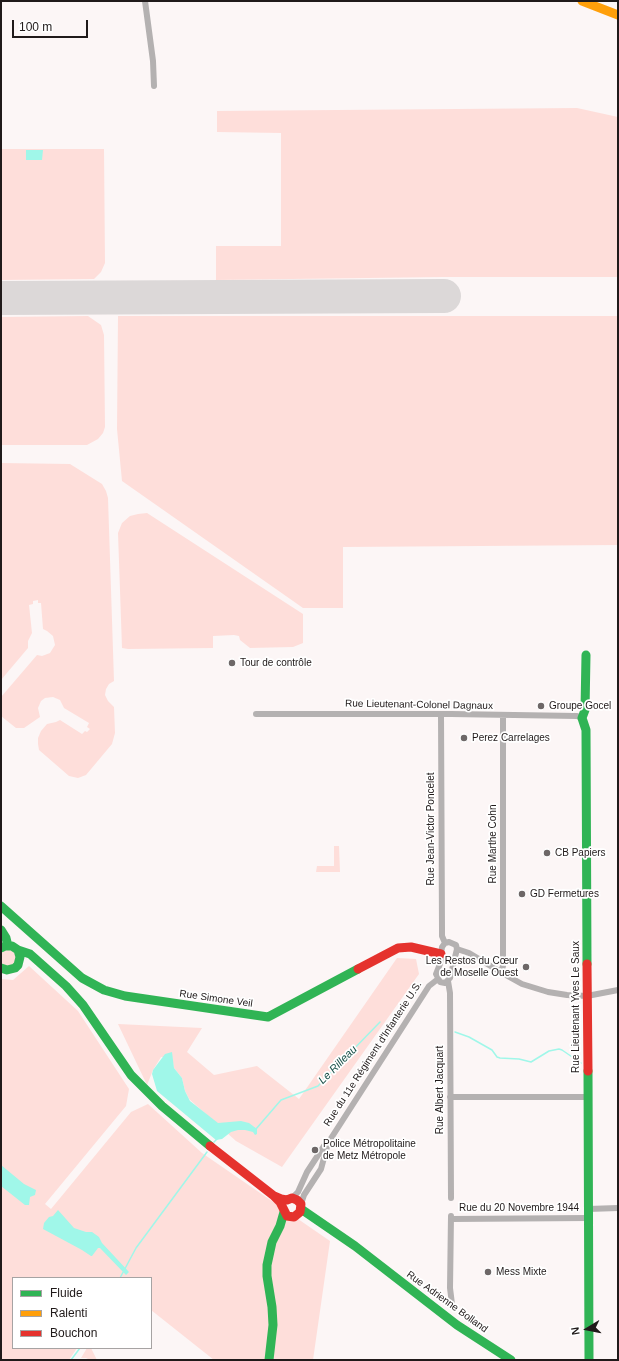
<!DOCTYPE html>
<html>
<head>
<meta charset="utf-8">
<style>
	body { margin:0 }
	#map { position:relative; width:619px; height:1361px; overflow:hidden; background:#fcf6f6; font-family:Arial,sans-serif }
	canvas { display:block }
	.frame { position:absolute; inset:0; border:2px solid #201a1a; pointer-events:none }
	.legend { position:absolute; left:12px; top:1277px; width:140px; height:72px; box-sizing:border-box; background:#fff; border:1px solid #a6a3a3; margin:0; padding:5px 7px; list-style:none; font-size:12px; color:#201a1a }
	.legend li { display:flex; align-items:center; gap:8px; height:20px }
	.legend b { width:20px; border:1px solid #a6a3a3 }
	.north { position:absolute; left:567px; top:1309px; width:40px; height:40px; -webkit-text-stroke:3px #fff; paint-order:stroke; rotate:260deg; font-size:11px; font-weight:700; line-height:16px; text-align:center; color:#201a1a }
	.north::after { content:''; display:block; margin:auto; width:14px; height:18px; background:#201a1a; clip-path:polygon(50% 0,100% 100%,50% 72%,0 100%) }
	.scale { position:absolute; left:12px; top:20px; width:76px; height:18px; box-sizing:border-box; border:2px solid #201a1a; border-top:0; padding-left:5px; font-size:12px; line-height:14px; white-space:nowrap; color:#201a1a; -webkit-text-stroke:3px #fff; paint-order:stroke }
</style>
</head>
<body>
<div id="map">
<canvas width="619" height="1361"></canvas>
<div class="frame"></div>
<ul class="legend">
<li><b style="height:5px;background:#30b455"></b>Fluide</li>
<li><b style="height:5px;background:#ff9f0a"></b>Ralenti</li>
<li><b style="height:5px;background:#e5322d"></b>Bouchon</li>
</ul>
<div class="north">N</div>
<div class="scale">100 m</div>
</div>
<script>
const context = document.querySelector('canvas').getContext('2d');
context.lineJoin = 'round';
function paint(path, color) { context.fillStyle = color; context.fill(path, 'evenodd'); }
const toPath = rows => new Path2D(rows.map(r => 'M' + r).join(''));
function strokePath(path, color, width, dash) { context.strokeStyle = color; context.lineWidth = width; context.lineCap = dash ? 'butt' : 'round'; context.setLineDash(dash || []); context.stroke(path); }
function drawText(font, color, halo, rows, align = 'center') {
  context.font = font + ' Arial,sans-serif'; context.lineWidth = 3.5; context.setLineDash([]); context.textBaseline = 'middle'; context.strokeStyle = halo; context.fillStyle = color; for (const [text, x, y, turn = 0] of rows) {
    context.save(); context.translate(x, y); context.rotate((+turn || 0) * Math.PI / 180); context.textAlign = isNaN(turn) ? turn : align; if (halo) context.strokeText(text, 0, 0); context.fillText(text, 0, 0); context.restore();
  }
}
const green = toPath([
	[577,108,618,117,618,277,443,277,216,280,216,246,281,246,281,133,217,132,217,111],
	[1,149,104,149,105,263,101,272,94,279,1,280],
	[88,316,101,325,104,335,105,427,103,433,98,439,87,445,1,445,1,317],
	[118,316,618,316,618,545,343,547,343,608,303,608,122,481,117,429],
	[1,463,70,464,102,484,106,491,108,498,114,681,109,684,106,689,105,695,108,701,114,707,115,733,112,744,86,775,78,778,69,776,39,750,38,744,38,738,41,731,47,724,56,722,60,720,82,734,85,731,87,732,90,729,87,727,89,723,64,708,60,700,53,697,45,698,41,701,38,708,40,717,24,728,16,728,1,716,1,697,37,655,42,656,50,653,55,645,53,636,47,631,43,629,41,603,38,603,38,600,33,601,33,604,29,605,32,633,28,641,28,648,1,680],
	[147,513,303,614,303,643,293,647,250,648,240,640,239,636,234,635,213,636,213,648,128,649,122,648,118,533,122,523,130,516,138,514],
	[334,846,339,846,340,872,316,872,317,866,334,866],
	'0 958a8 8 0 1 1 16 0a8 8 0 1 1-16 0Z',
	[397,958,416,959,419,974,282,1167,236,1141,189,1099,185,1091,182,1078,174,1068,172,1057,161,1057,153,1070,147,1085,118,1024,202,1028,187,1052,214,1075,257,1066,299,1099],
	[29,966,78,1011,129,1089,126,1106,45,1204,51,1209,131,1112,148,1104,202,1153,330,1241,313,1360,214,1360,151,1310,151,1278,13,1278,13,1348,77,1348,69,1360,1,1360,1,979,13,980],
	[87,1348,91,1348,97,1360,90,1360,86,1358,81,1358]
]);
const water = toPath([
	[26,150,43,150,42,160,26,160],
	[172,1052,174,1068,182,1078,185,1091,190,1101,218,1123,241,1121,249,1123,257,1129,257,1134,255,1135,253,1132,245,1130,238,1130,231,1132,222,1139,216,1140,157,1091,152,1074,153,1070,165,1054],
	[1,1165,24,1184,36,1190,35,1195,30,1197,29,1205,25,1205,1,1186],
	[58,1210,74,1228,86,1232,92,1232,99,1237,102,1243,129,1272,126,1275,100,1248,98,1248,92,1256,91,1256,82,1250,43,1229,44,1223,49,1217,53,1216]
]);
const stream = toPath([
	[455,1032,469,1037,492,1050,497,1057,500,1058,519,1059,531,1062,549,1051,559,1049,562,1050,581,1063],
	[256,1129,281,1100,318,1086,380,1022],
	[214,1142,217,1139],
	[120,1278,136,1248,207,1152],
	[71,1360,80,1348]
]);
const runway = toPath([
	[1,298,444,296]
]);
const street = toPath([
	[145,1,153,61,154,86],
	[256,714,451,714,577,716,582,718],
	[441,714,442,929,442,936,445,943],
	[449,942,456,945,457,949,450,978,445,983,440,982,436,974,440,964,442,947,445,943,449,942],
	[457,949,469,953,504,974,522,984,548,992,567,995,587,996,618,990],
	[501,972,503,966,503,716],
	[448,981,450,993,451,1198],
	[450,1097,587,1097],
	[292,1198,298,1192,307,1172,324,1146,328,1143,429,986,438,979],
	[301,1204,304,1195,321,1169,328,1143],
	[588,1209,618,1208],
	[451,1216,450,1288,452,1304],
	[451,1219,588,1218]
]);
const fast = toPath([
	[586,655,585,710,582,718,586,730,587,964],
	[1,906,82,978,104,990,125,996,268,1017,358,969],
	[1,930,6,938,8,946],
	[1,948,5,946,12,946,18,950,20,957,18,965,15,968,7,970,1,968],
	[18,950,30,954,66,986,83,1005,131,1075,162,1106,210,1146],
	[588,1071,589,1360],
	[301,1209,355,1246,457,1325,511,1360],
	[269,1360,273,1325,272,1307,267,1276,267,1265,272,1242,280,1226,284,1212]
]);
const slow = toPath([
	[582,1,618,15]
]);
const jam = toPath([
	[587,964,588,1071],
	[358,969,398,948,411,947,441,954],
	[210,1146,274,1196,280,1202,287,1216,294,1217,300,1212,301,1204,297,1200,292,1198,287,1200,281,1199,274,1196]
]);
const markers = [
	[232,663,4,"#6d6767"],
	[541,706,4,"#6d6767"],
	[464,738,4,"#6d6767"],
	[547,853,4,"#6d6767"],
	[522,894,4,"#6d6767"],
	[526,967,4,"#6d6767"],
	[315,1150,4,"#6d6767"],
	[488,1272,4,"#6d6767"]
];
const poiNames = [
	["Tour de contrôle",240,663],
	["Groupe Gocel",549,706],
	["Perez Carrelages",472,738],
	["CB Papiers",555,853],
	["GD Fermetures",530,894],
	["Les Restos du Cœur",518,961,"right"],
	["de Moselle Ouest",518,973,"right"],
	["Police Métropolitaine",323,1144],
	["de Metz Métropole",323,1156],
	["Mess Mixte",496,1272]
];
const streetNames = [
	["Rue Lieutenant-Colonel Dagnaux",419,705,1],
	["Rue Jean-Victor Poncelet",431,829,-90],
	["Rue Marthe Cohn",493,844,-90],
	["Rue Simone Veil",216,999,8],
	["Rue Lieutenant Yves Le Saux",576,1007,-90],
	["Rue du 11e Régiment d'Infanterie U.S.",373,1054,-57],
	["Rue Albert Jacquart",440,1090,-90],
	["Rue du 20 Novembre 1944",519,1208],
	["Rue Adrienne Bolland",447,1302,36]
];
const waterNames = [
	["Le Rilleau",338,1065,-45]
];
paint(green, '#fededa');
paint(water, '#a0f7e9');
strokePath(stream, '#a0f7e9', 1.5);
strokePath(runway, '#dcd8d8', 34);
strokePath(street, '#b4b1b1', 6);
strokePath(fast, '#30b455', 9);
strokePath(slow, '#ff9f0a', 9);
strokePath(jam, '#e5322d', 9);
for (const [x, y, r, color] of markers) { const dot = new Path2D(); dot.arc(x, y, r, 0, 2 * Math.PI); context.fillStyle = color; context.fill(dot); strokePath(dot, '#fff', 1.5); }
drawText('10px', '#201a1a', '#fff', poiNames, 'left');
drawText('10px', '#201a1a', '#fff', streetNames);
drawText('italic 11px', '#195149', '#fff', waterNames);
</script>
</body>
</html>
